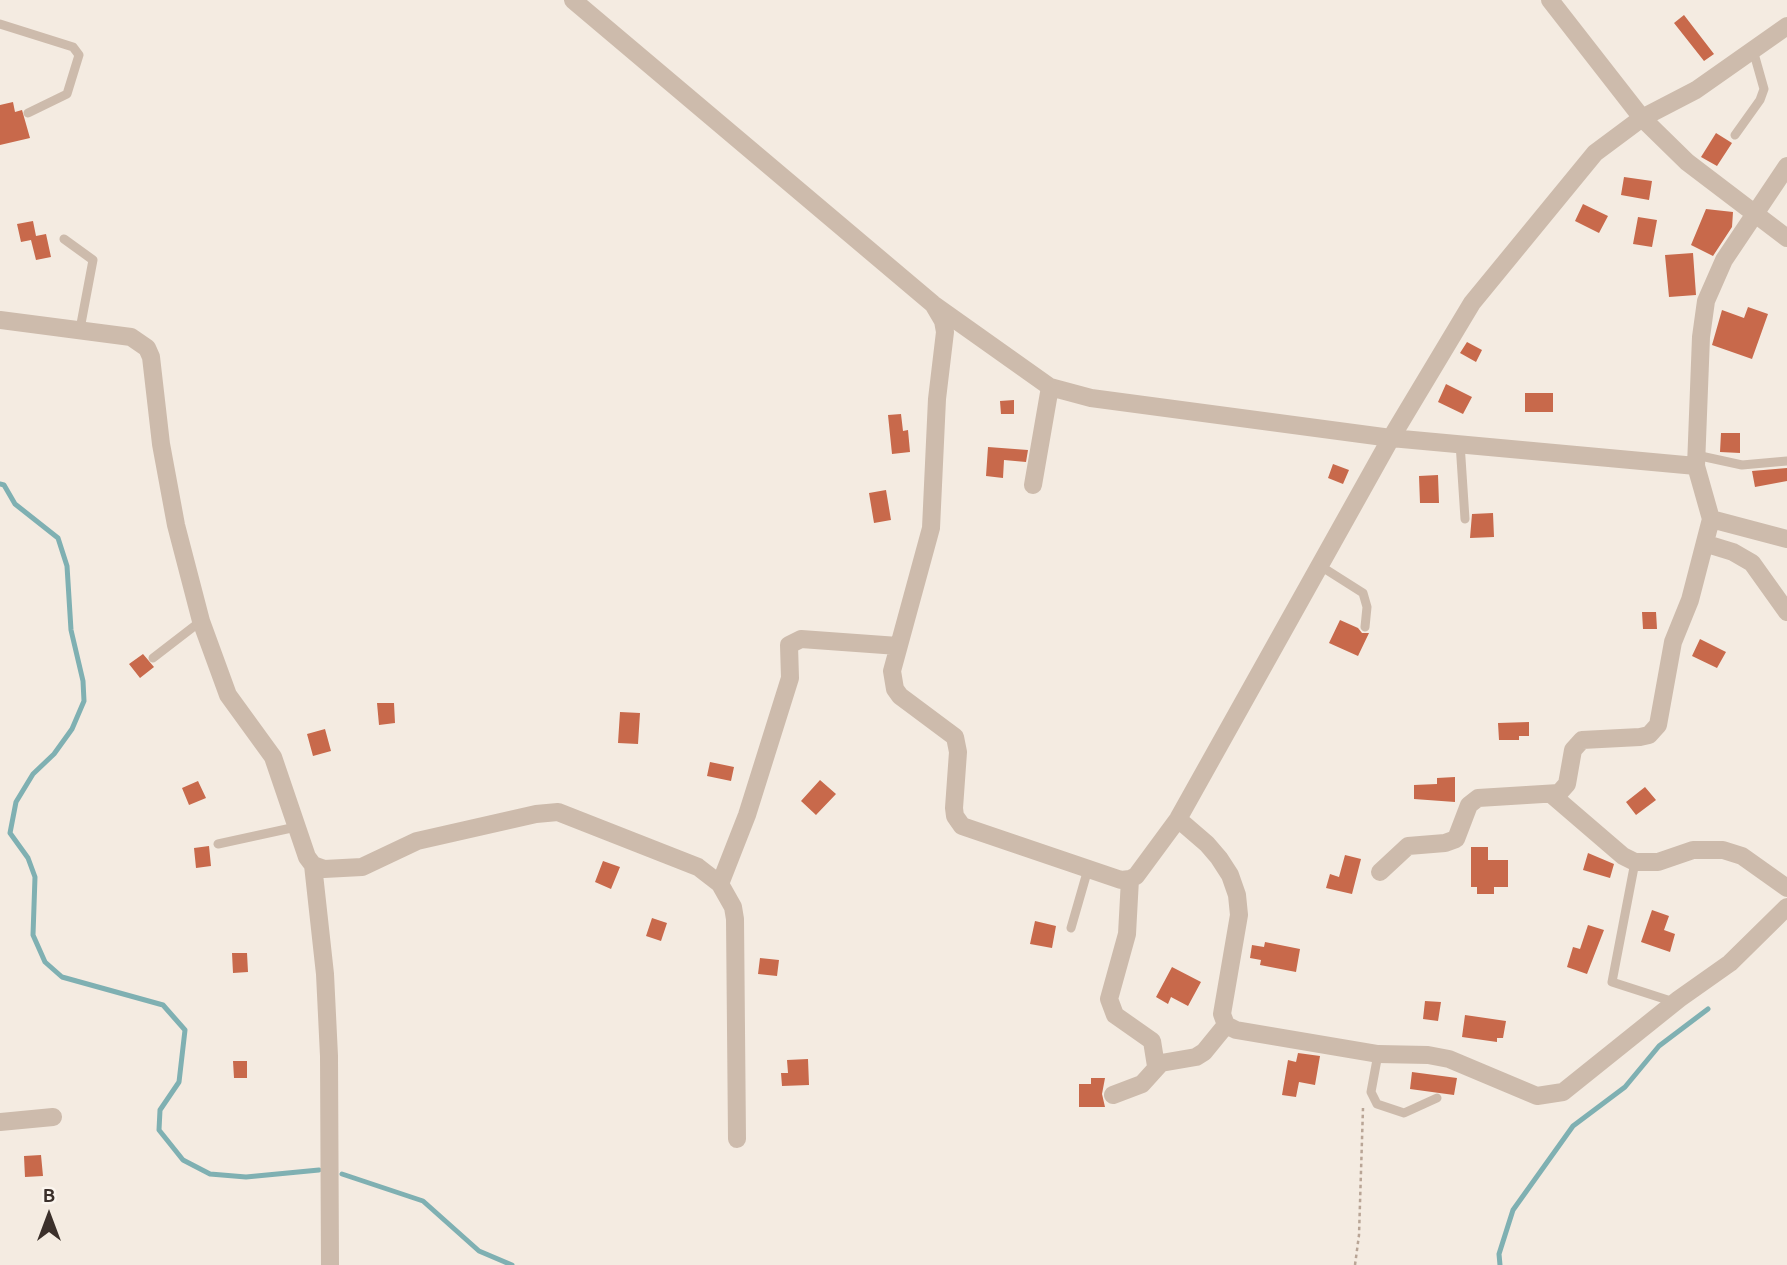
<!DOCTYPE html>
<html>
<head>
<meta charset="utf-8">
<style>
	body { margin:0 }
	#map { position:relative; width:1787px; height:1265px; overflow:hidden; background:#f4ebe1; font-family:Ubuntu,sans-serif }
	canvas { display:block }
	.north { position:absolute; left:14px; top:1181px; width:70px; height:70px; -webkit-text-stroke:5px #fbf5ee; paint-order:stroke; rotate:0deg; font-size:19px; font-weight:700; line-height:28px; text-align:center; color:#3b302b }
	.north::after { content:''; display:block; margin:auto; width:24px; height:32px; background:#3b302b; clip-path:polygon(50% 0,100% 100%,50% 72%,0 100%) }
</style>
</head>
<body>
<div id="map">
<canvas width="1787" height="1265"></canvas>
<div class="north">B</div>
</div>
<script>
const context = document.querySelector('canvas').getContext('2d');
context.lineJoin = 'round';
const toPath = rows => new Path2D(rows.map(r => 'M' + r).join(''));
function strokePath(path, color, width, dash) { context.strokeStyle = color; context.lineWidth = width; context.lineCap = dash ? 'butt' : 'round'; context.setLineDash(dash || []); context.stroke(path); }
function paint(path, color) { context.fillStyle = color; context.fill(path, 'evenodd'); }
const stream = toPath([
	[0,484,4,485,15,504,58,538,67,566,71,630,83,681,84,701,72,729,54,754,33,774,16,802,10,833,28,858,35,877,33,935,45,962,62,977,163,1005,185,1030,179,1082,160,1110,159,1130,183,1160,210,1174,246,1177,319,1170],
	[342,1174,423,1201,479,1251,512,1265],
	[1500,1265,1499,1254,1513,1210,1573,1126,1625,1087,1659,1046,1708,1009]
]);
const building = toPath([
	[1684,15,1714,54,1704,61,1674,23],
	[13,102,15,112,22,110,30,138,0,145,0,105],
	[1716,133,1732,143,1717,166,1701,157],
	[1624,177,1652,181,1649,200,1621,195],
	[1583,204,1608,216,1599,233,1575,221],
	[1706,209,1733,212,1732,227,1713,256,1691,245],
	[1638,217,1657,220,1652,247,1633,244],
	[33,221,36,236,46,234,51,257,36,260,31,240,21,242,17,224],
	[1693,253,1696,295,1669,297,1665,255],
	[1748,307,1768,314,1752,359,1712,345,1722,310,1744,318],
	[1467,342,1482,350,1476,362,1460,353],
	[1446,384,1472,397,1463,414,1438,402],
	[1525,393,1553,393,1553,412,1525,412],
	[1014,400,1014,414,1001,414,1000,401],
	[901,414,903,431,908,430,910,452,892,454,888,415],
	[1721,433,1740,433,1740,453,1720,452],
	[988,447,1028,450,1026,462,1004,460,1003,478,986,476],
	[1333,464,1349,470,1343,484,1328,478],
	[1787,468,1787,481,1755,487,1752,471],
	[1438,475,1439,503,1420,503,1419,476],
	[886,490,891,520,874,523,869,493],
	[1493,513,1494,537,1470,538,1472,514],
	[1642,612,1656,612,1657,629,1643,629],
	[1340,620,1358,628,1362,633,1369,633,1358,656,1329,643],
	[1700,639,1726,652,1717,668,1692,656],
	[143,654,154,667,140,678,129,664],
	[377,703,394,703,395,723,379,725],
	[620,712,640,713,638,744,618,743],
	[1529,722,1529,736,1519,736,1519,740,1499,740,1498,723],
	[325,729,331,751,313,756,307,734],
	[710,762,734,767,731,781,707,776],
	[1455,777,1455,802,1414,799,1414,785,1437,784,1437,778],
	[820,780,836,794,816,815,801,801],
	[198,781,206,798,189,805,182,788],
	[1645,787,1656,800,1636,815,1626,802],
	[209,846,211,866,196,868,194,848],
	[1471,847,1488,847,1488,860,1508,860,1508,887,1494,887,1494,894,1477,894,1477,887,1471,887],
	[1588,853,1614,864,1610,878,1583,870],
	[1345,855,1361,859,1352,894,1326,888,1330,874,1339,877],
	[603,861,620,867,611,889,595,882],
	[1652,910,1669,916,1664,930,1675,934,1670,952,1641,942],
	[652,918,667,923,661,941,646,936],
	[1035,921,1056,926,1052,948,1030,944],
	[1588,925,1604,930,1587,974,1567,967,1573,947,1580,949],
	[1265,942,1300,949,1296,972,1260,965,1261,960,1250,958,1252,945,1264,947],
	[232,953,247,953,248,972,233,973],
	[760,958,779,960,777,976,758,974],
	[1172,967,1201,982,1188,1006,1171,997,1168,1004,1156,997],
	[1425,1001,1441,1002,1438,1021,1423,1019],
	[1465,1015,1506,1021,1503,1038,1497,1038,1497,1042,1462,1037],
	[1298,1053,1320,1056,1315,1085,1299,1082,1296,1097,1282,1095,1288,1060,1296,1062],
	[808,1059,809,1085,782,1086,781,1073,788,1073,787,1060],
	[233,1061,247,1061,247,1078,234,1078],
	[1412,1072,1457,1078,1454,1095,1410,1089],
	[1091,1078,1105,1078,1102,1094,1105,1107,1079,1107,1079,1084,1091,1084],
	[41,1155,43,1176,25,1177,24,1156]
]);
const path = toPath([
	[1355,1265,1359,1235,1363,1108]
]);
const lane = toPath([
	[0,24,73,47,79,55,67,94,28,113],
	[1735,135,1760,100,1764,89,1753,50],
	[64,239,93,260,80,329],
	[1460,443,1465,519],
	[1696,455,1742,465,1787,461],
	[1322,567,1363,593,1367,607,1365,627],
	[153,658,201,621],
	[218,844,296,827],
	[1635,862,1612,982,1674,1002],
	[1071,928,1088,869],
	[1378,1054,1371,1092,1377,1104,1404,1113,1437,1098]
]);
const street = toPath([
	[573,0,933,304,1050,387,1091,398,1391,438,1696,466],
	[1550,0,1642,118,1687,162,1787,238],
	[933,304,943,321,945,332,937,399,931,528,892,671,895,689,900,696,955,737,958,752,954,808,955,816,962,826,1121,880,1130,879,1136,876,1178,819,1391,438,1472,303,1595,153,1642,118,1696,90,1787,26],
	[0,320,131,337,147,348,151,357,161,444,176,525,201,621,228,695,273,757,307,857,313,865,324,869,362,867,417,841,536,814,558,812,698,867,720,884,733,907,735,919,737,1139],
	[1033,485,1050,387],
	[1711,519,1787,539],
	[1707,544,1733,552,1752,563,1787,612],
	[1552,795,1623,856,1635,862,1658,862,1693,850,1723,850,1742,856,1787,888],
	[1178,819,1207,844,1219,858,1230,875,1237,895,1239,915,1222,1014,1226,1025,1236,1030,1378,1054,1428,1055,1449,1059,1537,1096,1563,1092,1679,999,1730,963,1787,907],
	[313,865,325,974,329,1056,330,1265],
	[1380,872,1408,846,1445,843,1456,839,1469,805,1478,798,1559,793,1567,784,1573,750,1582,740,1640,737,1649,735,1658,725,1673,642,1690,600,1711,519,1696,466,1701,337,1706,301,1724,260,1787,166],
	[1130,879,1127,934,1109,999,1115,1015,1152,1041,1156,1066],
	[720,884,747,815,790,678,789,645,801,639,898,646],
	[1113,1095,1142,1084,1161,1063,1196,1057,1204,1052,1226,1025],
	[0,1122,53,1117]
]);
strokePath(stream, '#7fb0b2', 5);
paint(building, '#c8694b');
strokePath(path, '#b9a596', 2.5, [3.5, 3.5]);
strokePath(lane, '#cdbbac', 9);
strokePath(street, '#cdbbac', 18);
</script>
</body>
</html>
